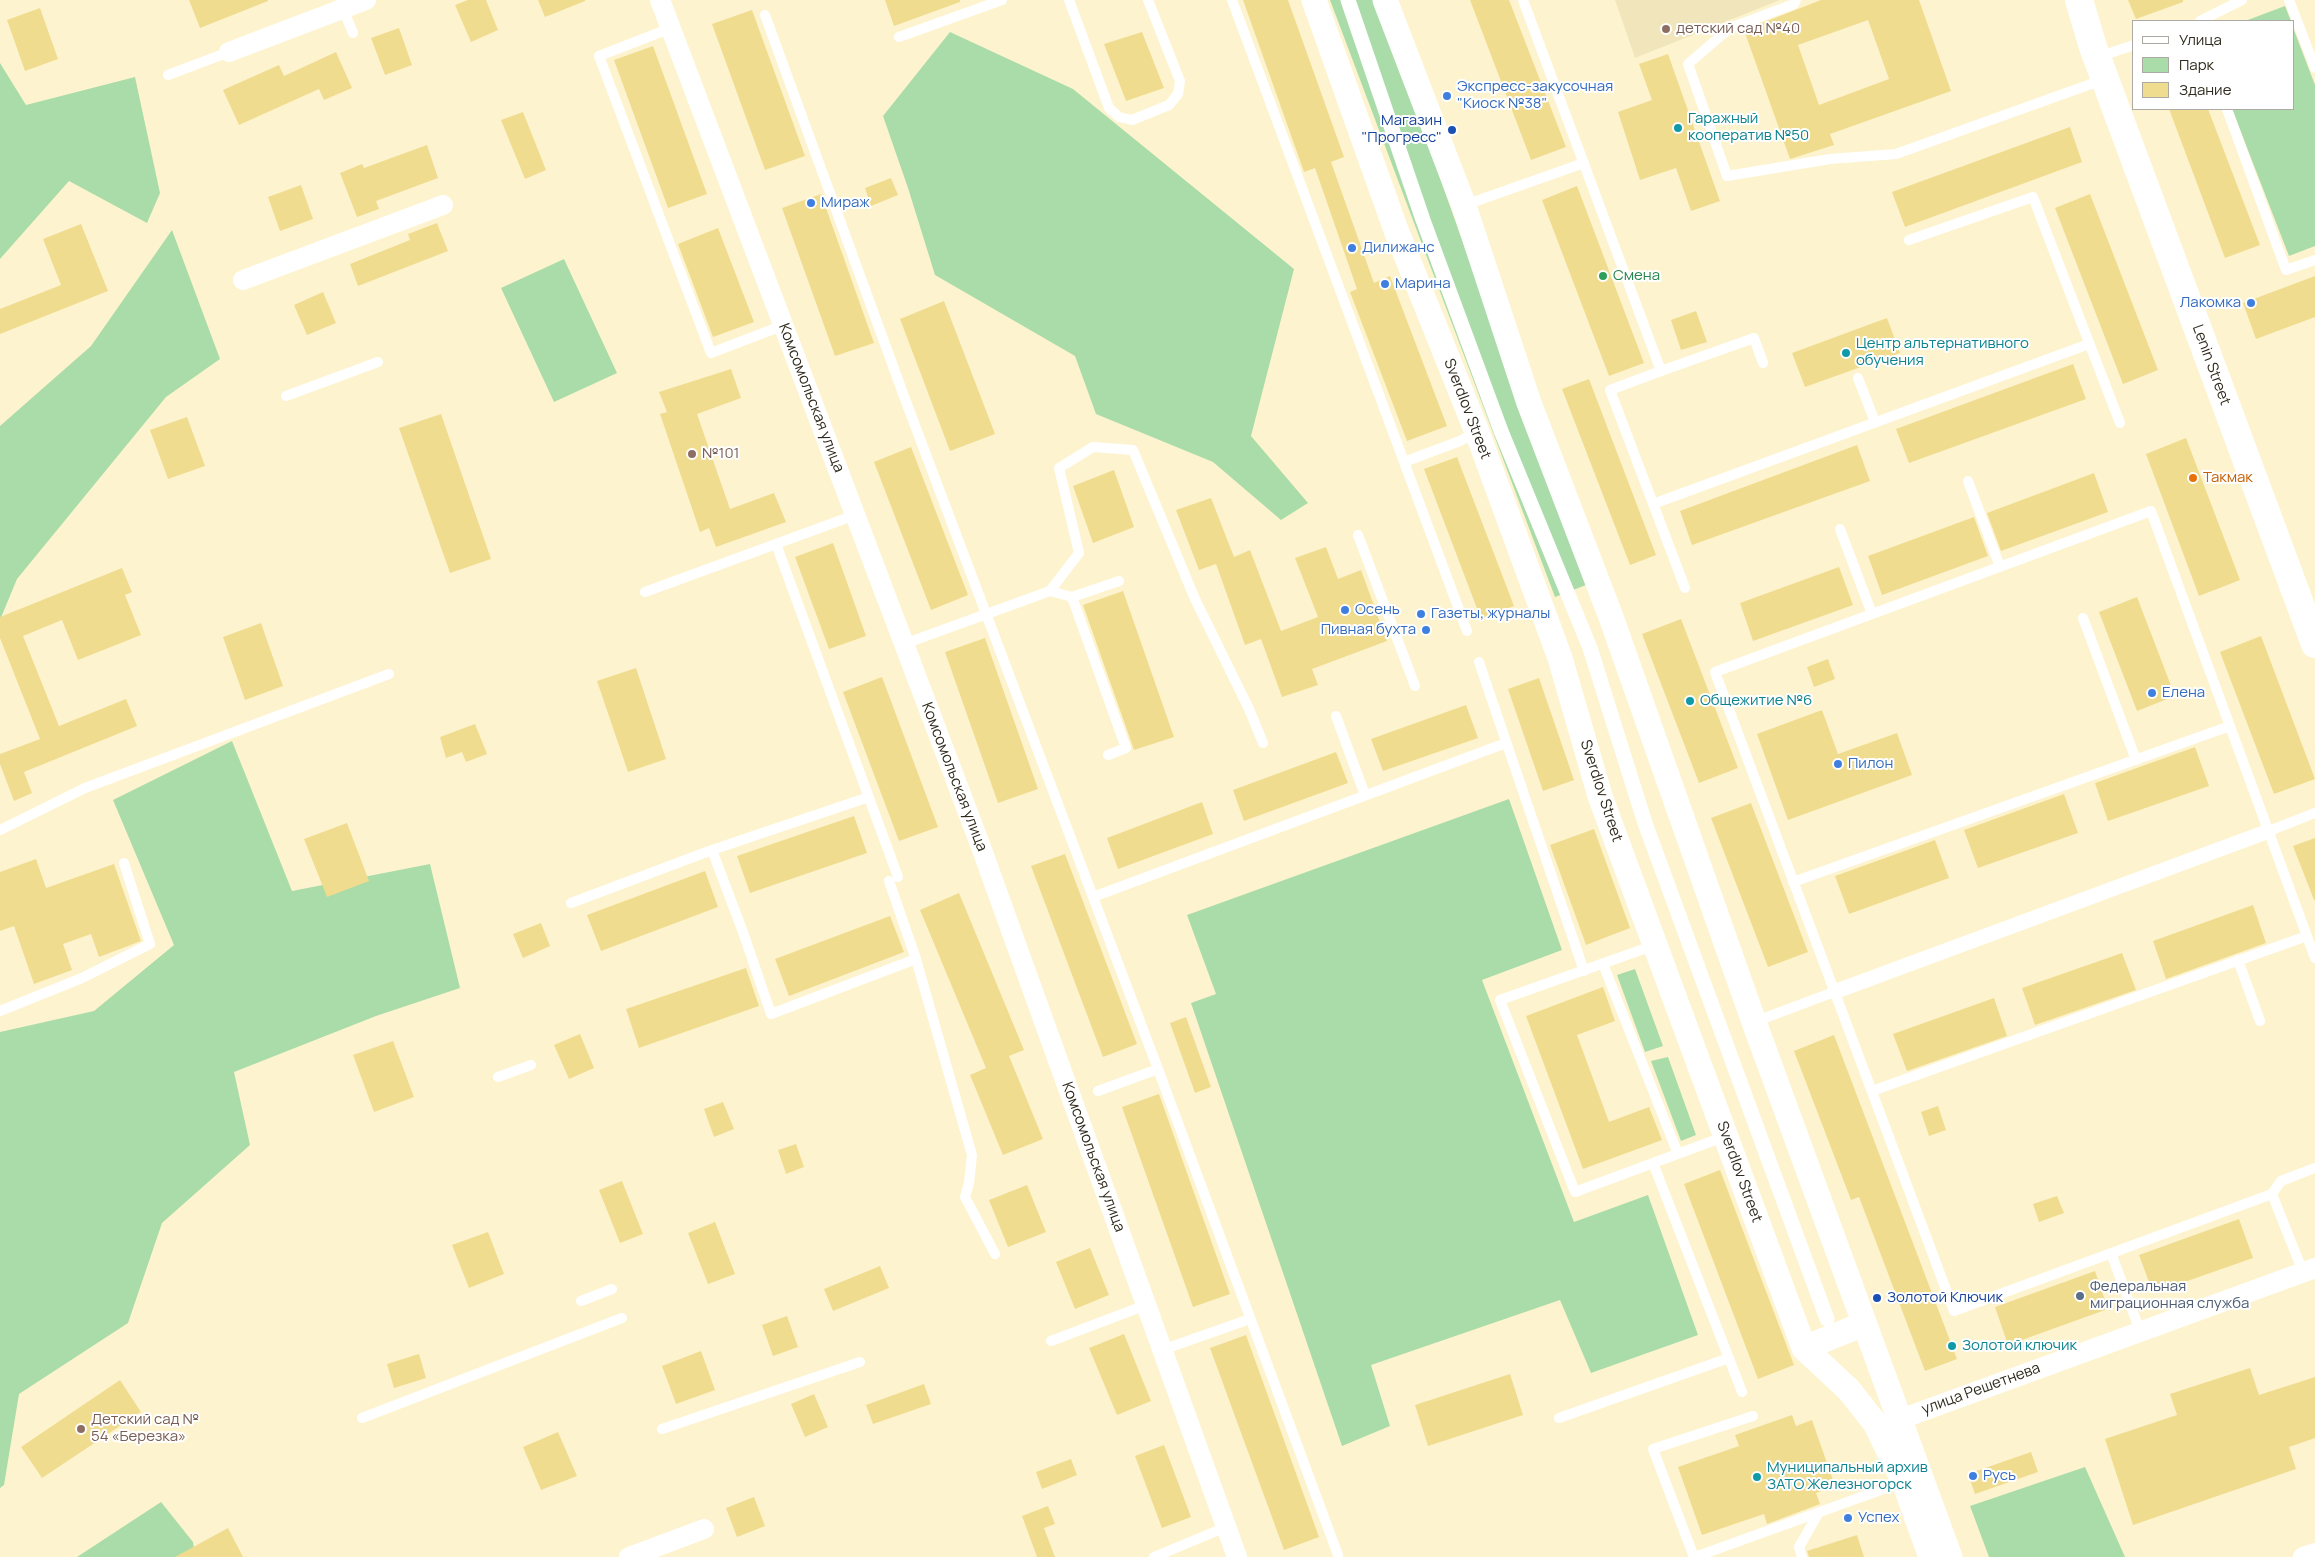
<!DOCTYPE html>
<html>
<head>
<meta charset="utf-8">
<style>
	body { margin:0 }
	#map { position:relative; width:2315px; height:1557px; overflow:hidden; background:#fdf4cf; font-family:Manrope,sans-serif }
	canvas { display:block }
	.legend { position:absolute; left:2132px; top:20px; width:162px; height:90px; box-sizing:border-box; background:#fff; border:1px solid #acaaa5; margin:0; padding:6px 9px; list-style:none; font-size:15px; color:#2f2b1e }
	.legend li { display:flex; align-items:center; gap:10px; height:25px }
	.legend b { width:25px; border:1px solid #acaaa5 }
</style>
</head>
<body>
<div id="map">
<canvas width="2315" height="1557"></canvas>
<ul class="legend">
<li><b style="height:6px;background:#fff"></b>Улица</li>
<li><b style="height:14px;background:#aadca9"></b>Парк</li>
<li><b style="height:14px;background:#f0dc8e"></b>Здание</li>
</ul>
</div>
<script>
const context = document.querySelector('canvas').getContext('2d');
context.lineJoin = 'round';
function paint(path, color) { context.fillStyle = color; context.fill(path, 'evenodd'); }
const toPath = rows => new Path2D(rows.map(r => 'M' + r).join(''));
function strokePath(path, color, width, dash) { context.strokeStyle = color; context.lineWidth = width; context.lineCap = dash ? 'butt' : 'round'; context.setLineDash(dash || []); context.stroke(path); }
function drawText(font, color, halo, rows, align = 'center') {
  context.font = font + ' Manrope,sans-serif'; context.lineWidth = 4; context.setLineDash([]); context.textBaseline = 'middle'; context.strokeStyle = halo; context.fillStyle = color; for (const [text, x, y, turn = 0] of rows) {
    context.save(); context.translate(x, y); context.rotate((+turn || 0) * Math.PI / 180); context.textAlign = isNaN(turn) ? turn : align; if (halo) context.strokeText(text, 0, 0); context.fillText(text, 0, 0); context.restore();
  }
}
const built = toPath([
	[1615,0,1780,0,1635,58]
]);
const green = toPath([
	[1330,0,1376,0,1586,585,1555,597],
	[2285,6,2291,21,2245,21],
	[2294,30,2315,85,2315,246,2289,256,2232,109,2294,109],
	[950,32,1073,89,1294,269,1251,436,1308,503,1281,520,1213,462,1096,414,1075,356,935,275,908,188,883,116],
	[0,63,26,105,135,77,160,193,147,223,69,181,0,259],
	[172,230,220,359,166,397,17,579,0,620,0,426,91,346],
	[564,259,617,373,554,402,501,288],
	[232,741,292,891,430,864,460,988,376,1016,234,1072,250,1145,162,1223,128,1323,19,1394,4,1485,0,1488,0,1032,94,1011,174,945,113,800],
	[1509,799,1562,950,1482,980,1574,1222,1648,1195,1698,1335,1591,1373,1560,1300,1371,1365,1390,1426,1342,1446,1191,1003,1216,994,1187,915],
	[1635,969,1663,1046,1645,1052,1617,975],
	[1668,1057,1696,1135,1681,1141,1651,1061],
	[2085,1467,2125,1557,1989,1557,1970,1506],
	[161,1502,193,1542,195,1557,77,1557]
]);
const building = toPath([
	[189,0,268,0,268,1,200,28],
	[468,0,486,0,498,30,471,42,455,5],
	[538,0,585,0,585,1,545,17],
	[885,0,960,0,960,2,894,26],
	[1243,0,1288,0,1344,157,1331,162,1374,283,1390,276,1447,426,1407,441,1350,292,1357,289,1315,168,1304,172],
	[1470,0,1509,0,1566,147,1531,160],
	[1821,0,1919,0,1951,91,1830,134,1834,145,1790,159,1744,30],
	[1868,20,1889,79,1819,105,1798,45],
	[2128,0,2183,0,2183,2,2136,19],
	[40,8,58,59,25,71,7,20],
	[752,10,805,156,765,170,712,24],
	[399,28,412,65,385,75,371,38],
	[1142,32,1164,88,1126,101,1104,44],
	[653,46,707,194,668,208,614,60],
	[336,52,352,88,324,100,319,89,239,125,223,90,279,65,284,76],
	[1668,54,1720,201,1691,211,1676,168,1640,180,1618,112,1652,100,1639,64],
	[2169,109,2208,109,2260,245,2225,258],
	[523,112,546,170,525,179,501,120],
	[2070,127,2082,162,1905,227,1892,192],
	[427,145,438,178,376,201,379,209,357,217,340,173,362,164,364,168],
	[891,178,898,195,871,206,865,188],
	[301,185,313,219,280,231,268,197],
	[1577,186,1644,363,1609,376,1542,200],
	[821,194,874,343,835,356,782,208],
	[2090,194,2158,370,2123,384,2055,208],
	[437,223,448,251,358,286,350,264,410,240,408,234],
	[81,224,108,291,0,334,0,309,61,285,43,239],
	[718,228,754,322,713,337,678,244],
	[2315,276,2315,317,2256,339,2243,303],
	[323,292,336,323,307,335,294,305],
	[944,301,995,434,950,451,900,319],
	[1696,311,1707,342,1681,350,1671,320],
	[1887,318,1900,353,1805,387,1792,353],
	[2073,364,2086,399,1909,463,1896,429],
	[731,369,741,398,697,414,730,509,774,493,786,522,716,547,709,528,700,532,660,414,667,412,659,392],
	[1589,379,1656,555,1630,565,1562,389],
	[441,414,491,559,450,573,399,428],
	[187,417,205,466,168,479,150,430],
	[2186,438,2240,580,2199,596,2146,454],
	[1857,445,1870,481,1692,545,1680,511],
	[911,447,968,595,931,610,874,462],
	[1457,457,1514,606,1481,619,1424,469],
	[1114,470,1134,527,1093,543,1073,486],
	[2094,473,2108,512,2001,551,1987,513],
	[1211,498,1234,557,1250,550,1281,631,1318,617,1295,558,1326,547,1338,579,1361,570,1387,641,1312,669,1318,685,1282,697,1261,639,1245,645,1216,564,1199,570,1176,510],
	[1974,517,1988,556,1882,595,1868,556],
	[833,543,866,636,829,649,795,557],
	[1839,567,1853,605,1753,641,1740,603],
	[122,568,132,592,125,595,141,635,78,660,62,620,23,636,59,726,126,699,137,726,24,772,32,793,14,801,0,764,0,754,40,739,0,638,0,617],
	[1123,591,1174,737,1134,750,1083,605],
	[2137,597,2175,696,2137,711,2099,612],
	[1681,619,1738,768,1699,783,1642,634],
	[261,623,283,686,245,700,223,637],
	[2261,636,2315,779,2274,794,2220,652],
	[985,638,1038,789,998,803,945,652],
	[1828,659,1835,679,1814,687,1807,667],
	[636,668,666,759,628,772,597,681],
	[882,677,938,827,899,841,843,692],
	[1539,678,1574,780,1543,791,1508,689],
	[1466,705,1478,738,1383,771,1371,739],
	[1822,710,1838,754,1897,733,1912,775,1788,820,1757,734],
	[475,724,487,754,466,762,462,752,446,758,440,737],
	[2195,747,2209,786,2108,821,2095,783],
	[1336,752,1348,783,1244,821,1233,790],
	[2064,794,2078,833,1978,868,1964,830],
	[1202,802,1213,834,1118,869,1107,838],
	[1751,803,1808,952,1768,967,1711,818],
	[854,816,867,853,750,893,737,856],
	[347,823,369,881,327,897,304,839],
	[1594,829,1630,928,1586,945,1550,845],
	[2315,838,2315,900,2314,900,2293,846],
	[1935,840,1949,878,1849,914,1835,876],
	[1065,854,1137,1044,1103,1057,1031,866],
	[36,859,46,888,114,864,141,941,99,957,91,934,63,944,72,970,34,984,14,926,0,931,0,872],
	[705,871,718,907,601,951,587,915],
	[959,893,1024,1050,1009,1056,1043,1139,1003,1155,970,1075,986,1068,920,910],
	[2253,905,2266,943,2166,979,2153,941],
	[890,916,904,952,789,996,775,959],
	[541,923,550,946,523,958,513,934],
	[2122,953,2136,990,2035,1025,2022,988],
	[746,968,759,1006,639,1048,626,1009],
	[1603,987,1615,1021,1577,1035,1609,1122,1649,1107,1662,1140,1583,1169,1526,1016],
	[1994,998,2007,1036,1907,1071,1893,1034],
	[1186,1017,1211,1087,1195,1093,1170,1023],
	[580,1034,594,1068,569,1079,554,1045],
	[1834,1035,1957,1359,1925,1371,1859,1197,1851,1200,1794,1051],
	[393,1041,414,1097,374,1112,353,1055],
	[1159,1094,1230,1294,1193,1307,1122,1107],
	[723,1102,734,1129,714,1137,704,1109],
	[1938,1106,1946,1130,1929,1136,1921,1112],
	[796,1144,804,1167,786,1174,778,1150],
	[1720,1170,1794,1365,1758,1379,1684,1184],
	[622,1181,643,1234,620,1243,599,1190],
	[1027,1185,1046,1232,1008,1247,989,1200],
	[2057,1196,2064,1213,2039,1222,2033,1204],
	[2239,1219,2253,1258,2153,1293,2139,1255],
	[715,1222,735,1274,708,1284,688,1233],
	[488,1232,504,1274,469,1288,452,1245],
	[1090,1248,1109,1295,1075,1309,1056,1262],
	[880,1266,889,1288,833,1311,824,1289],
	[2095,1271,2108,1309,2008,1345,1995,1307],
	[787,1316,798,1347,773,1356,762,1325],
	[1124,1334,1151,1401,1117,1415,1089,1348],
	[1246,1335,1319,1537,1284,1550,1210,1348],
	[701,1351,715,1390,676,1404,662,1366],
	[419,1354,426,1378,394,1388,387,1364],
	[2250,1368,2259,1395,2315,1377,2315,1438,2289,1447,2296,1469,2133,1525,2105,1439,2177,1415,2170,1394],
	[1510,1374,1523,1415,1428,1446,1415,1405],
	[120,1380,141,1412,42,1478,21,1447],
	[924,1384,931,1404,873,1424,866,1405],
	[814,1394,828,1427,805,1437,791,1404],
	[1792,1415,1796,1426,1812,1420,1835,1486,1816,1493,1820,1504,1767,1524,1764,1514,1702,1535,1678,1467,1739,1446,1735,1435],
	[558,1432,577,1476,541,1490,523,1447],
	[1164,1445,1191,1517,1162,1528,1135,1456],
	[2031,1452,2038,1472,1975,1494,1968,1474],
	[1071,1459,1077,1475,1042,1489,1036,1472],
	[754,1497,765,1526,737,1537,726,1508],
	[1048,1506,1055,1524,1044,1528,1055,1557,1037,1557,1022,1516],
	[228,1528,243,1557,175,1557],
	[1857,1535,1864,1557,1809,1557,1807,1551]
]);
const service = toPath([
	[1069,0,1109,108,1119,117,1132,120,1169,105,1178,94,1180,81,1148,0],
	[1232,0,1467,631],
	[1523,0,1661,371,1610,390,1685,588],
	[1796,0,1794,4,1730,28,1688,64,1727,176,1830,159,1896,154,2105,79],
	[2289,0,2315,68],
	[343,9,353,33],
	[765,15,905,399,1158,1069],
	[2200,21,2242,0],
	[671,28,599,56,711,353,784,325],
	[899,37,1002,0],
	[2098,57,2134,45],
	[168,75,229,52],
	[2227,109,2286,270,2315,260],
	[1465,205,1584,163],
	[1909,240,2033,197,2120,423],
	[1661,371,1754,338,1763,363],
	[1858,378,1875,422],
	[286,396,378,362],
	[1404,462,1460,441,1477,432],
	[1968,481,2000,567],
	[1653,504,2089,344],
	[855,515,776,544,898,877],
	[1840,529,1872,614],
	[1358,535,1415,686],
	[1050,591,1072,597,1119,581],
	[645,592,776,544],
	[1072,597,1126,748,1108,755],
	[2083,618,2136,760],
	[904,644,1050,591,1079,553,1059,468,1093,447,1133,450,1195,599,1249,709,1263,743],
	[1479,662,1584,971],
	[1336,716,1365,795],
	[0,830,85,788,389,674],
	[2269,831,2315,813],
	[712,850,744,935,771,1014,916,959,972,1155,969,1183,965,1197,995,1254],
	[889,881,916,959],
	[1793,882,2230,726],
	[1093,897,1506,743],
	[571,903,712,850,869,797],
	[1655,945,1500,1000,1575,1192,1726,1136],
	[2315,958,2151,511,1715,672,1954,1311,2272,1194,2281,1181,2315,1168],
	[2238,960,2260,1021],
	[1603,964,1678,1154],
	[0,1011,82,978,150,944,124,863],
	[1754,1022,1834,992],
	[498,1077,531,1065],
	[1098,1091,1158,1069,1338,1555],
	[1872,1091,2307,936],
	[1653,1163,1742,1392],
	[2272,1194,2303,1272],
	[2111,1253,2140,1331],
	[581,1301,612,1289],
	[1051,1341,1146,1305],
	[1162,1350,1250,1319],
	[362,1418,622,1318],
	[1559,1418,1729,1358],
	[662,1429,860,1362],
	[1154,1557,1226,1527],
	[1694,1557,1653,1449,1753,1416],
	[1695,1557,1903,1482],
	[1802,1557,1799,1547,1818,1514]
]);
const pedestrian = toPath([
	[1348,0,1423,220,1501,431,1590,648,1645,823,1827,1319],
	[1834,992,2269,831]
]);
const minor = toPath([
	[660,0,981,847,1237,1557],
	[229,52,366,0],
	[243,280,443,205],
	[1901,1419,2315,1268],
	[629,1557,704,1529],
	[2303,1557,2315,1553]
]);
const tertiary = toPath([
	[1314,0,1396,230,1477,432,1560,658,1600,796,1804,1348,1849,1390,1875,1423,1904,1482,1931,1557],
	[1385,0,1464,206,1529,403,1611,617,1754,1022,1950,1557],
	[1804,1348,1864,1324]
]);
const secondary = toPath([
	[2079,0,2093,47,2315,644]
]);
const markers = [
	[1666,29,5,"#8d6e63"],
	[1447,96,5,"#3f7fe0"],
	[1678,128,5,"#0f9aa8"],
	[1452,130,5,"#1a4fb4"],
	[811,203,5,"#3f7fe0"],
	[1352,248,5,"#3f7fe0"],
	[1603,276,5,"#2e9e5b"],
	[1385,284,5,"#3f7fe0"],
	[2251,303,5,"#3f7fe0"],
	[1846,353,5,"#0f9aa8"],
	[692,454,5,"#8d6e63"],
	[2193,478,5,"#e8710a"],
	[1345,610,5,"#3f7fe0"],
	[1421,614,5,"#3f7fe0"],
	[1426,630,5,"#3f7fe0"],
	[2152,693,5,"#3f7fe0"],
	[1690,701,5,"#0f9aa8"],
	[1838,764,5,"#3f7fe0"],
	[2080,1296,5,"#5c6f8a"],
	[1877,1298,5,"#1a4fb4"],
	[1952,1346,5,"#0f9aa8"],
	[81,1429,5,"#8d6e63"],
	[1973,1476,5,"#3f7fe0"],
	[1757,1477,5,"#0f9aa8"],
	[1848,1518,5,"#3f7fe0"]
];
const educationNames = [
	["детский сад №40",1676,29],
	["№101",702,454],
	["Детский сад №",91,1420],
	["54 «Березка»",91,1437]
];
const shopNames = [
	["Экспресс-закусочная",1457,87],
	["\"Киоск №38\"",1457,104],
	["Мираж",821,203],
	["Дилижанс",1362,248],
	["Марина",1395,284],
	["Лакомка",2241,303,"right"],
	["Осень",1355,610],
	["Газеты, журналы",1431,614],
	["Пивная бухта",1416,630,"right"],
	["Елена",2162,693],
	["Пилон",1848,764],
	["Русь",1983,1476],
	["Успех",1858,1518]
];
const cultureNames = [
	["Гаражный",1688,119],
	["кооператив №50",1688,136],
	["Центр альтернативного",1856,344],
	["обучения",1856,361],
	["Общежитие №6",1700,701],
	["Золотой ключик",1962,1346],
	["Муниципальный архив",1767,1468],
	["ЗАТО Железногорск",1767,1485]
];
const transitNames = [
	["Магазин",1442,121],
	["\"Прогресс\"",1442,138],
	["Золотой Ключик",1887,1298,"left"]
];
const leisureNames = [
	["Смена",1613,276]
];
const streetNames = [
	["Lenin Street",2211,365,70],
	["Комсомольская улица",811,398,69],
	["Sverdlov Street",1467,409,69],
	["Комсомольская улица",954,777,69],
	["Sverdlov Street",1601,791,72],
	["Комсомольская улица",1093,1157,70],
	["Sverdlov Street",1739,1172,70],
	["улица Решетнева",1981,1389,-20]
];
const foodNames = [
	["Такмак",2203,478]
];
const serviceNames = [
	["Федеральная",2090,1287],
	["миграционная служба",2090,1304]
];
paint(built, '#f1e6bb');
paint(green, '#aadca9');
paint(building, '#f0dc8e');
strokePath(service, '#fff', 10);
strokePath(pedestrian, '#fff', 15);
strokePath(minor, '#fff', 20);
strokePath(tertiary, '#fff', 25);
strokePath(secondary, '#fff', 28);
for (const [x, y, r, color] of markers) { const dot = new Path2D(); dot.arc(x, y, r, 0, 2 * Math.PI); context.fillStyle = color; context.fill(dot); strokePath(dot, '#fff', 2); }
drawText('15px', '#785e54', '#fff', educationNames, 'left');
drawText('15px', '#366cbe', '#fff', shopNames, 'left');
drawText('15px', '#0d838f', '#fff', cultureNames, 'left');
drawText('15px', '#164399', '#fff', transitNames, 'right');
drawText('15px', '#27864d', '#fff', leisureNames, 'left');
drawText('15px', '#2f2b1e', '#fff', streetNames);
drawText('15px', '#c56008', '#fff', foodNames, 'left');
drawText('15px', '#4e5e75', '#fff', serviceNames, 'left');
</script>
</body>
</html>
